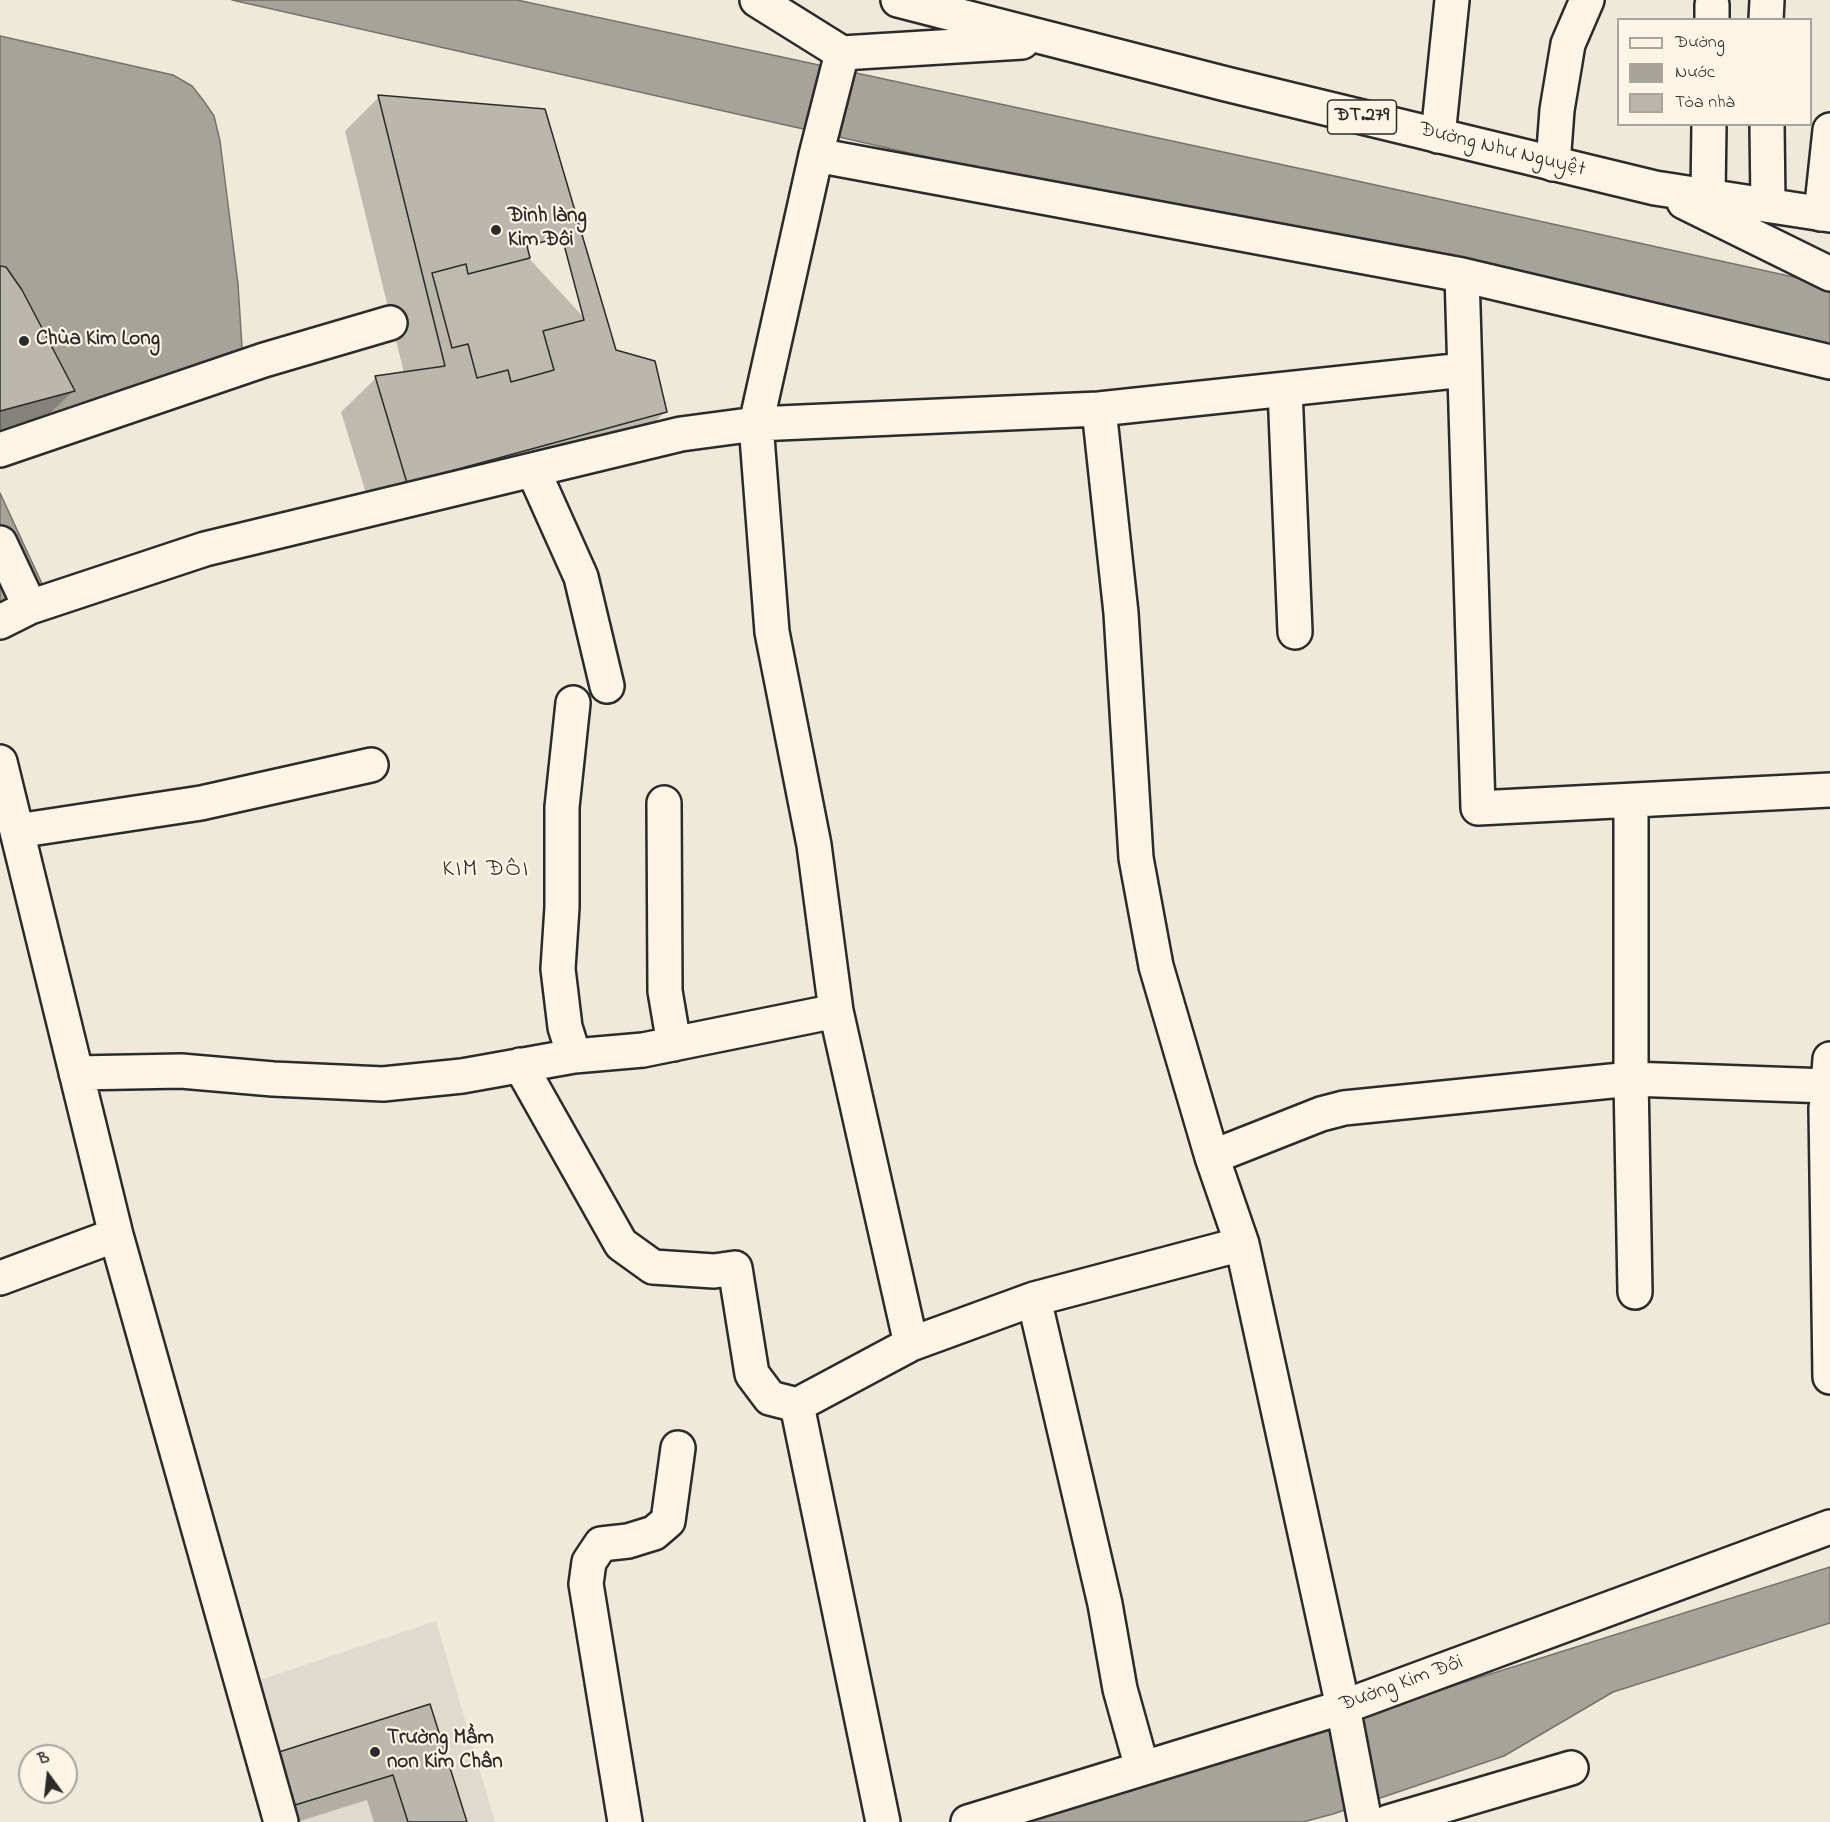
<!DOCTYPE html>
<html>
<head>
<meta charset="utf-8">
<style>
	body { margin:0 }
	#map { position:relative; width:1830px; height:1822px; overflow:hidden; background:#efe9da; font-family:"Indie Flower",sans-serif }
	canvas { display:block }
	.legend { position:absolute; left:1617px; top:18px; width:195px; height:108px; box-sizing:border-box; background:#fcf5e5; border:2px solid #a8a49b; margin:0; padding:8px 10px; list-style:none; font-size:18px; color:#2b2b2b }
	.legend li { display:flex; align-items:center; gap:12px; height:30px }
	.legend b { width:30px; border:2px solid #a8a49b }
	.north { position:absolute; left:18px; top:1744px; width:60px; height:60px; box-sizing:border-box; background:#fcf5e5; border:2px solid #a8a49b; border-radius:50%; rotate:345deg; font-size:16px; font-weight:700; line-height:24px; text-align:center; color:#2b2b2b }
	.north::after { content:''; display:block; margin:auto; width:21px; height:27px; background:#2b2b2b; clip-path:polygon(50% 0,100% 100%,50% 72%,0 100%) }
</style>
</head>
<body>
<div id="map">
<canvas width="1830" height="1822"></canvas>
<ul class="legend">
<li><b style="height:8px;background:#fcf5e5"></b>Đường</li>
<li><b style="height:16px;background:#a6a399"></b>Nước</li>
<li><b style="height:16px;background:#bcb7ac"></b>Tòa nhà</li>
</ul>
<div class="north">B</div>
</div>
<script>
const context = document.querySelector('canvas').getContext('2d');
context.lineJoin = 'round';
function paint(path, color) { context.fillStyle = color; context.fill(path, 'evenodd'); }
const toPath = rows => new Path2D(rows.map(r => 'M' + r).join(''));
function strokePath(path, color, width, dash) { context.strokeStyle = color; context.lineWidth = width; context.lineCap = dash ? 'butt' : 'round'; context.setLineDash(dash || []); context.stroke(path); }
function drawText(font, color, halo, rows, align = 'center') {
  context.font = font + ' "Indie Flower",sans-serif'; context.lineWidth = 4.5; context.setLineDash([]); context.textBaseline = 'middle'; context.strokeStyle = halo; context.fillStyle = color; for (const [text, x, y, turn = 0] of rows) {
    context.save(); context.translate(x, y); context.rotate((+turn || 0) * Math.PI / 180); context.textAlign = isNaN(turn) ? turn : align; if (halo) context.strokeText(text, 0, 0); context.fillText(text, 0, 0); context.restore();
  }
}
const built = toPath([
	[436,1621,495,1822,298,1822,254,1682]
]);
const water = toPath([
	[232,0,517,0,1330,175,1830,285,1830,346,1140,205,232,0],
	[0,36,173,75,192,86,203,100,214,116,220,141,238,284,243,363,0,449,0,411,74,391,0,266,0,36],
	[0,493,44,588,0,606,0,493],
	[1830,1567,1830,1623,1613,1692,1504,1756,1333,1814,1303,1822,1021,1822,1830,1567]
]);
const shadow = toPath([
	[379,97,615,351,666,411,631,446,373,516,341,412,376,378,404,373,345,131],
	[0,268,73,391,38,425,0,435],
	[429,1706,466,1822,374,1822,367,1800,297,1822,266,1822,254,1780,280,1753]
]);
const building = toPath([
	[378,95,545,109,616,350,655,361,667,412,407,483,375,376,445,366,378,95],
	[562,237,584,320,543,331,554,370,511,382,508,370,477,378,468,344,452,348,432,273,466,264,468,274,530,258,527,246,562,237],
	[0,266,6,267,22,290,75,391,0,411,0,266],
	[430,1704,467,1822,408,1822,393,1775,295,1805,279,1752,430,1704]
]);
const minor = toPath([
	[1712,20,1712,5],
	[1766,20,1767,0],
	[842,53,816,155,756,424,772,632,814,845,836,1011,911,1344],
	[1767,124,1768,205],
	[1438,136,1452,0],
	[816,155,1462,275,1830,362],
	[1553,164,1557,110,1568,44,1587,0],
	[1708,196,1709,124],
	[1821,214,1830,130],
	[1462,275,1478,808,1830,790],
	[1285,389,1295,632],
	[1099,409,1121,613,1136,858,1156,966,1212,1157,1242,1244],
	[0,450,264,360,390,323],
	[533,470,581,577,607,686],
	[0,543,30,607],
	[0,622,30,607,205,549,681,434,756,424,1099,409,1464,370],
	[573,703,562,807,562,907,558,969,565,1027,574,1056],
	[0,762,116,1235,281,1822],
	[664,803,665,991,674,1044],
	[17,831,201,803,371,765],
	[520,1065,621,1244,653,1267,714,1271,735,1268,752,1374,770,1398,797,1405],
	[76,1073,181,1071,273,1079,383,1084,462,1076,574,1056,643,1050,836,1011],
	[1830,1083,1826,1108,1830,1377],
	[1212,1157,1321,1114,1344,1108,1631,1079,1631,802],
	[0,1278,116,1235],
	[1635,1292,1631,1079,1828,1086,1830,1059],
	[1034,1299,1105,1604,1120,1689,1142,1768],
	[625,1822,586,1584,589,1562,601,1544,628,1541,654,1533,668,1521,678,1448],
	[883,1822,797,1405,911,1344,1034,1299,1242,1244,1343,1707,1365,1822],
	[968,1822,1343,1707,1830,1527],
	[1388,1822,1571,1768]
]);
const major = toPath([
	[757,0,842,53,1022,42],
	[898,0,1226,84,1655,188,1830,215],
	[1684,202,1830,274]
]);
const markers = [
	[496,230,6,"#2b2b2b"],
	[24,341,6,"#2b2b2b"],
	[375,1752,6,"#2b2b2b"]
];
const shields = [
	[1362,117,69]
];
const shieldNames = [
	["ĐT.279",1362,117]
];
const streetNames = [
	["Đường Như Nguyệt",1502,151,14],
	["Đường Kim Đôi",1402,1685,-20]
];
const poiNames = [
	["Đình làng",508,218],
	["Kim Đôi",508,242],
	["Chùa Kim Long",36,341],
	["Trường Mầm",387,1740],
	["non Kim Chân",387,1764]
];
const quarterNames = [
	["KIM ĐÔI",486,871]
];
paint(built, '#e0dacc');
paint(water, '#a6a399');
strokePath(water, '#75736d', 1.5);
paint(shadow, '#0003');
paint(building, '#bcb7ac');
strokePath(building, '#2b2b2b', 1.5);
strokePath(minor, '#2b2b2b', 38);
strokePath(major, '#2b2b2b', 38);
strokePath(minor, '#fcf5e5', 33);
strokePath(major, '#fcf5e5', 33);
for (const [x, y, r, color] of markers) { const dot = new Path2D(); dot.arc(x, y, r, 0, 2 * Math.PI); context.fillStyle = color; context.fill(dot); strokePath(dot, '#fcf5e5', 2); }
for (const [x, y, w] of shields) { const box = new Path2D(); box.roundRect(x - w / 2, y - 17, w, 34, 4.5); context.fillStyle = '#fcf5e5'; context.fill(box); strokePath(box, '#2b2b2b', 1.5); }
drawText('bold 20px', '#2b2b2b', null, shieldNames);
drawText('21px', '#2b2b2b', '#fcf5e5', streetNames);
drawText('bold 21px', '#2b2b2b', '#fcf5e5', poiNames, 'left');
context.letterSpacing = '1.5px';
drawText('24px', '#2b2b2b', '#fcf5e5', quarterNames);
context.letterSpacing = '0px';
</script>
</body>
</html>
